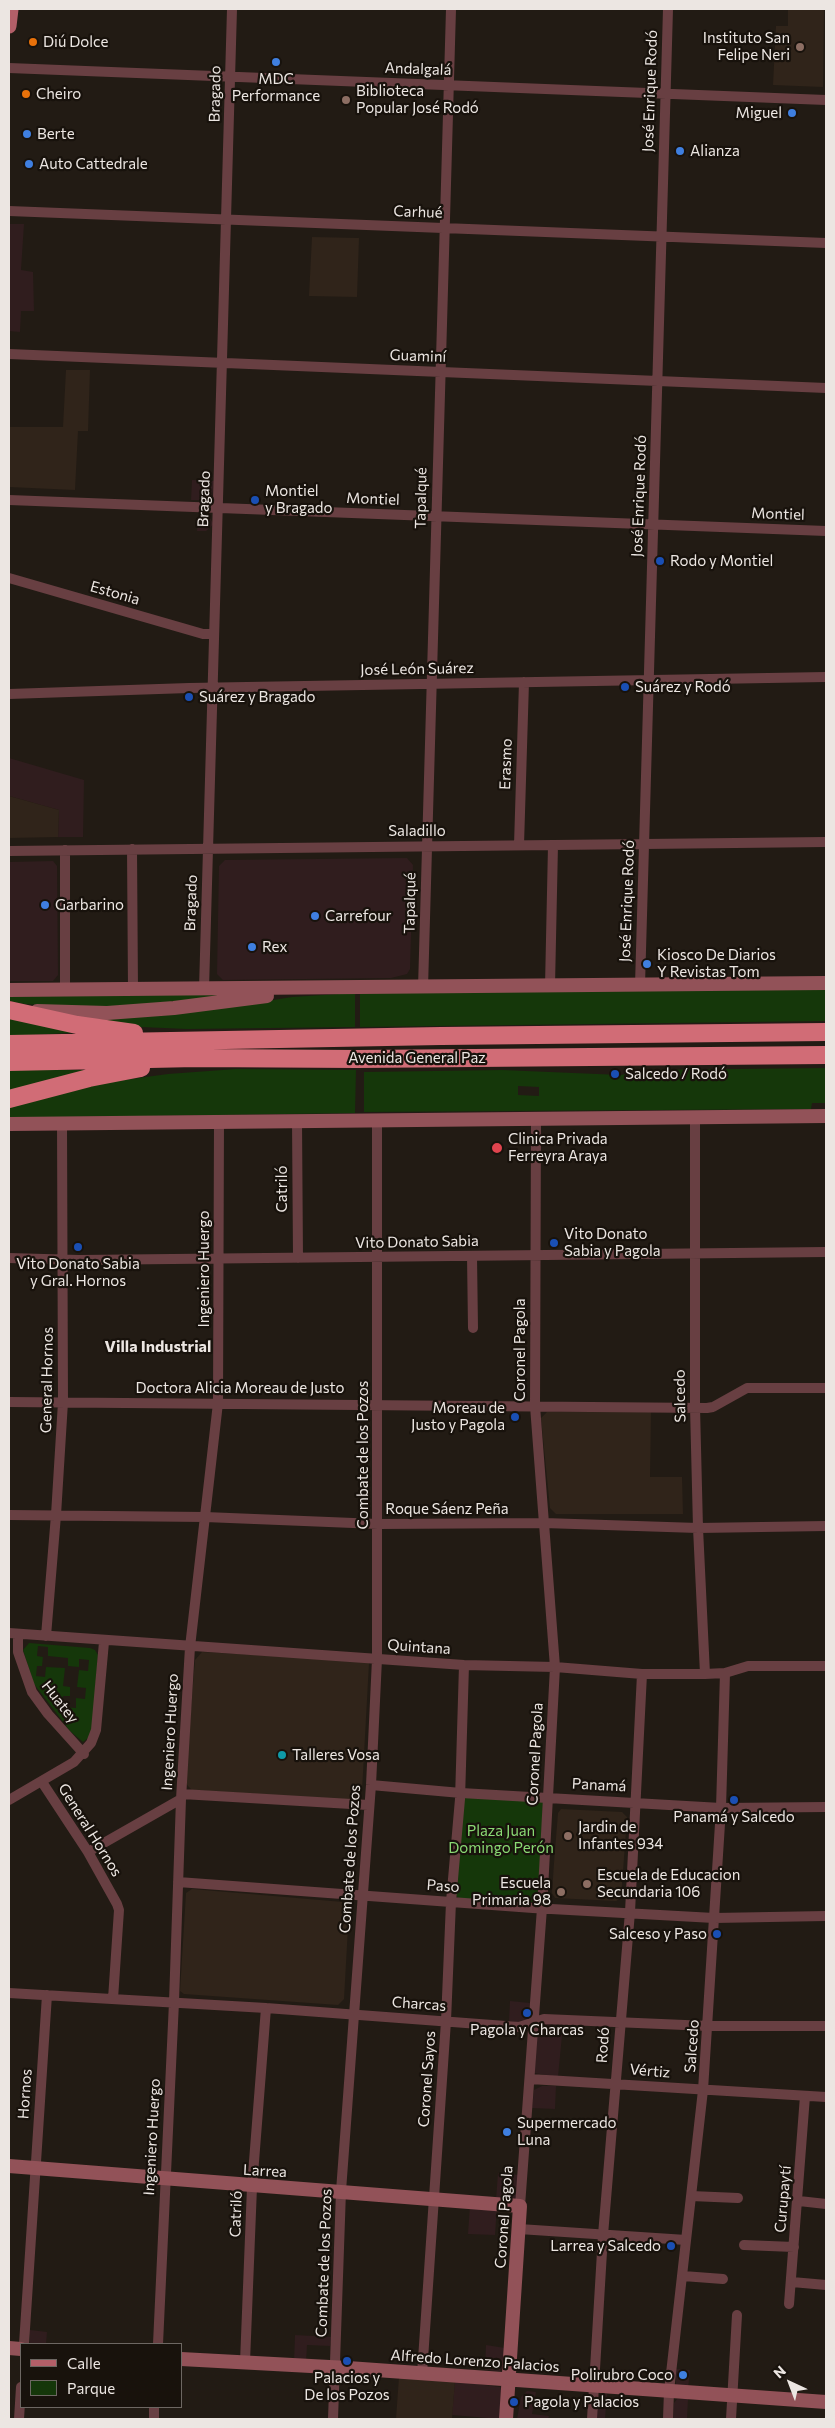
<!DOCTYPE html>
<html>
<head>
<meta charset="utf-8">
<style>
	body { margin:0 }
	#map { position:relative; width:835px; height:2428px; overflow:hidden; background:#221b14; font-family:Commissioner,sans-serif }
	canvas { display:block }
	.frame { position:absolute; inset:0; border:10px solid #ece6e2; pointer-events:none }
	.legend { position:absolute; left:20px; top:2343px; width:162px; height:65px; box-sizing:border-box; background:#18120c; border:1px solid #6d6762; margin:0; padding:6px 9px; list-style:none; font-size:15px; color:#ece6e2 }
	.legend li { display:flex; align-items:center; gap:10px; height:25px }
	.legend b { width:25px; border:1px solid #6d6762 }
	.north { position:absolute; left:765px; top:2358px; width:50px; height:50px; -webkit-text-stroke:4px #18120c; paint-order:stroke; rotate:317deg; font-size:14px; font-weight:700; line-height:20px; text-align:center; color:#ece6e2 }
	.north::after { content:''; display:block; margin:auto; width:18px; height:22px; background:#ece6e2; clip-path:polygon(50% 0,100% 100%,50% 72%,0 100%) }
</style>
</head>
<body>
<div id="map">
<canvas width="835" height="2428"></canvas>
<div class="frame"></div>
<ul class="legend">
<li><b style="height:6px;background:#b35f68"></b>Calle</li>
<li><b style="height:14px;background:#15370a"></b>Parque</li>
</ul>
<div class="north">N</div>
</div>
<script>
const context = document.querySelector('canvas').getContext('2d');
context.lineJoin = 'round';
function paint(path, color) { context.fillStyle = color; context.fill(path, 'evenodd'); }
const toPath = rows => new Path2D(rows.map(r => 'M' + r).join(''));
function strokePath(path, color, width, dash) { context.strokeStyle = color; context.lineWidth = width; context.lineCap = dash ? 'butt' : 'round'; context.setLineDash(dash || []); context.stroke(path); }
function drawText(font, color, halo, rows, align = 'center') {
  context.font = font + ' Commissioner,sans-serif'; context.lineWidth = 4.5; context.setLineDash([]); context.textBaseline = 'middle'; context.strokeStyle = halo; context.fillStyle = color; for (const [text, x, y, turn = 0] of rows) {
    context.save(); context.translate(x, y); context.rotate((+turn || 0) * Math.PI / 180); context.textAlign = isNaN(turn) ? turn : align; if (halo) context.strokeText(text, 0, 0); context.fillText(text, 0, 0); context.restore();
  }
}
const commercial = toPath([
	[9,224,24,224,21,270,33,272,34,311,21,311,20,332,9,331],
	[192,480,214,481,212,496,206,500,191,500],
	[208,516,214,524,206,531,197,531,198,518],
	[9,758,84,780,83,837,58,837,59,810,9,796],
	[407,858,413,865,410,969,407,974,391,978,223,980,217,974,219,866,225,860],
	[53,861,57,866,58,975,53,981,9,981,9,862],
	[510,2001,530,2003,528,2020,522,2023,509,2021],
	[545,2024,563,2025,558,2077,534,2073,537,2028],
	[542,2086,556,2086,555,2109,532,2108,534,2090],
	[498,2173,520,2175,516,2200,496,2200],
	[470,2205,497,2206,495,2235,468,2234],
	[30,2330,47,2332,46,2344,30,2344],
	[295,2335,331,2337,330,2346,307,2345,306,2363,294,2363],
	[486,2345,505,2348,504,2366,500,2371,485,2370],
	[676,2369,690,2370,688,2389,676,2386],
	[455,2381,500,2387,504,2392,500,2419,452,2415],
	[527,2391,536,2392,532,2414,549,2416,548,2419,517,2419,521,2397],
	[607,2394,605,2419,596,2419,598,2399,602,2395],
	[677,2399,688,2399,687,2419,673,2419,674,2403]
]);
const built = toPath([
	[788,9,824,9,823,87,773,85,776,26,788,26],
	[312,237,359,238,357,297,309,296],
	[66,370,90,370,88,431,78,431,75,490,9,487,9,427,63,427],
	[9,796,59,810,58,837,9,838],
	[547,1412,651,1412,650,1477,682,1477,683,1514,556,1514,550,1508,541,1418],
	[202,1652,365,1661,369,1663,362,1791,359,1796,350,1800,192,1790,188,1786,185,1782,195,1660],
	[561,1809,622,1812,627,1817,621,1898,616,1901,555,1898,552,1893,554,1863,558,1813],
	[192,1889,343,1902,349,1909,344,1999,338,2005,184,1994,180,1991,186,1893],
	[399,2377,455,2381,452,2419,396,2419]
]);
const green = toPath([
	[826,989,826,1021,360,1027,360,993],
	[355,993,355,1027,187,1029,118,1026,54,1016,230,1007,292,997],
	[9,995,222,995,223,998,92,1008,25,1004,9,1001],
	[9,1018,90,1032,9,1036],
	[826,1068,826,1103,812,1103,811,1109,364,1112,364,1072,502,1070,621,1075,647,1070],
	[518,1086,539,1087,539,1096,518,1095],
	[236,1069,356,1070,355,1113,9,1118,9,1103,109,1082,168,1074],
	[9,1070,100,1070,9,1094],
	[29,1643,90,1648,95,1650,98,1655,92,1735,83,1742,70,1731,34,1684,23,1650],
	[38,1646,48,1647,48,1656,68,1658,68,1666,79,1667,79,1659,89,1660,88,1671,79,1670,77,1687,86,1688,85,1699,76,1698,76,1708,62,1707,63,1696,70,1696,70,1687,63,1686,65,1668,46,1667,45,1677,36,1676,37,1666,42,1666,43,1657,37,1656],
	[464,1796,543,1802,539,1894,537,1900,533,1902,461,1899,456,1896]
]);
const street = toPath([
	[9,68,826,100],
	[9,211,826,243],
	[9,354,826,388],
	[9,500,826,531],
	[9,578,203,634,214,634],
	[9,694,189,688,826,677],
	[519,845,524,682],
	[132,849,133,990],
	[9,851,826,842],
	[640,985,668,9],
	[550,986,553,845],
	[423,988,451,9],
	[204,989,232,9],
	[65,991,65,850],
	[695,1117,695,1407,698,1528,705,1674],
	[297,1120,298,1258],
	[472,1256,473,1328],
	[9,1258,79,1260,826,1252],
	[9,1402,707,1408,713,1407,747,1388,826,1388],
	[9,1515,205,1517,378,1524,544,1523,698,1528,826,1526],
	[9,1633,464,1665,555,1667,642,1674,705,1674,725,1673,748,1666,826,1666],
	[18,1634,18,1652,32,1692,48,1714,84,1754],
	[46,1636,56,1515,63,1402,62,1123],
	[42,1782,88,1852,117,1904,119,1910,113,1999],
	[371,1785,461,1793,721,1808,826,1807],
	[182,1794,368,1805],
	[9,1800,74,1762,91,1743,96,1730,104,1642],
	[88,1852,181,1799],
	[178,1882,533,1908,714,1918,826,1916],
	[9,1993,266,2008,519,2027,544,2019,708,2026,826,2026],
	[530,2079,826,2097],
	[691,2196,738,2198],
	[799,2201,826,2204],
	[520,2206,542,1908,555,1667,535,1406,536,1119],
	[519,2229,686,2240],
	[744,2245,794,2247],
	[683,2276,723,2279],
	[792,2282,826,2285],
	[789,2304,805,2096],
	[24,2344,47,1995],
	[158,2344,174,2002,181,1799,190,1647,218,1403,219,1122],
	[245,2362,252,2187,266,2008],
	[422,2374,446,2021,451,1902,460,1799,464,1665],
	[19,2419,21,2387],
	[154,2419,154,2407],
	[333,2419,341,2191,371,1785,377,1659,377,1120],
	[592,2419,603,2235,630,1912,642,1674],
	[668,2419,669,2391,703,2090,721,1808,725,1673],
	[731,2419,737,2315]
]);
const secondary = toPath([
	[9,990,826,983],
	[37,1011,107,1013,174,1008,267,996],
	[9,1124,826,1116],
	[9,2166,520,2206,506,2419],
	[9,2348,21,2349],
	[181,2359,348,2368,826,2402]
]);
const primary = toPath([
	[9,26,11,9]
]);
const highway = toPath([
	[9,1010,77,1025,134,1033],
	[9,1044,441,1036,826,1032],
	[9,1062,196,1058,357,1059,826,1055],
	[9,1099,89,1078,141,1068]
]);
const markers = [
	[33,42,5,"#e8710a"],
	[800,47,5,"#8d6e63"],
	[276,62,5,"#3f7fe0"],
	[26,94,5,"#e8710a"],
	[346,100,5,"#8d6e63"],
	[792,113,5,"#3f7fe0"],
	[27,134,5,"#3f7fe0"],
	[680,151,5,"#3f7fe0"],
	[29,164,5,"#3f7fe0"],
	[255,500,5,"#1a4fb4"],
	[660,561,5,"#1a4fb4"],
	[625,687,5,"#1a4fb4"],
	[189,697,5,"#1a4fb4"],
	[45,905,5,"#3f7fe0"],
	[315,916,5,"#3f7fe0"],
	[252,947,5,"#3f7fe0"],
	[647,964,5,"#3f7fe0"],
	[615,1074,5,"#1a4fb4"],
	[497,1148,6,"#e0444e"],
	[554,1243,5,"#1a4fb4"],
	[78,1247,5,"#1a4fb4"],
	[515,1417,5,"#1a4fb4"],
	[282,1755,5,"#0f9aa8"],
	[734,1800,5,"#1a4fb4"],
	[568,1836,5,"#8d6e63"],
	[587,1884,5,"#8d6e63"],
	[561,1892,5,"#8d6e63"],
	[717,1934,5,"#1a4fb4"],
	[527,2013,5,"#1a4fb4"],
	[507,2132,5,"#3f7fe0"],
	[671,2246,5,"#1a4fb4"],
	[347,2361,5,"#1a4fb4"],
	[683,2375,5,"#3f7fe0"],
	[514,2402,5,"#1a4fb4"]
];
const poiNames = [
	["Instituto San",790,38,"right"],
	["Felipe Neri",790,55,"right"],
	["Diú Dolce",43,42],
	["MDC",276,79,"center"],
	["Performance",276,96,"center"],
	["Biblioteca",356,91],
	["Popular José Rodó",356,108],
	["Cheiro",36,94],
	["Miguel",782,113,"right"],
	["Berte",37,134],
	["Alianza",690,151],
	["Auto Cattedrale",39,164],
	["Montiel",265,491],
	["y Bragado",265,508],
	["Rodo y Montiel",670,561],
	["Suárez y Rodó",635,687],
	["Suárez y Bragado",199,697],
	["Garbarino",55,905],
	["Carrefour",325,916],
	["Rex",262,947],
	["Kiosco De Diarios",657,955],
	["Y Revistas Tom",657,972],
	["Salcedo / Rodó",625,1074],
	["Clinica Privada",508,1139],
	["Ferreyra Araya",508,1156],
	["Vito Donato",564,1234],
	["Sabia y Pagola",564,1251],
	["Vito Donato Sabia",78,1264,"center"],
	["y Gral. Hornos",78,1281,"center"],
	["Moreau de",505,1408,"right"],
	["Justo y Pagola",505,1425,"right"],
	["Talleres Vosa",292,1755],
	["Panamá y Salcedo",734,1817,"center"],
	["Jardin de",578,1827],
	["Infantes 934",578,1844],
	["Escuela de Educacion",597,1875],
	["Secundaria 106",597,1892],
	["Escuela",551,1883,"right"],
	["Primaria 98",551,1900,"right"],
	["Salceso y Paso",707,1934,"right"],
	["Pagola y Charcas",527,2030,"center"],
	["Supermercado",517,2123],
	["Luna",517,2140],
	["Larrea y Salcedo",661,2246,"right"],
	["Polirubro Coco",673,2375,"right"],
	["Palacios y",347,2378,"center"],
	["De los Pozos",347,2395,"center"],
	["Pagola y Palacios",524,2402]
];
const streetNames = [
	["Andalgalá",418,69,2],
	["José Enrique Rodó",650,91,-88],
	["Bragado",215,94,-89],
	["Carhué",418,212,2],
	["Guaminí",418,356,2],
	["José Enrique Rodó",639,496,-88],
	["Tapalqué",421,498,-89],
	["Bragado",204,499,-88],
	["Montiel",373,499,2],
	["Montiel",778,514,2],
	["Estonia",115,593,16],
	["José León Suárez",417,669,-1],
	["Erasmo",506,764,-88],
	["Saladillo",417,831],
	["José Enrique Rodó",627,901,-88],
	["Bragado",191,903,-88],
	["Tapalqué",410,903,-89],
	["Avenida General Paz",417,1058],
	["Catriló",282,1189,-90],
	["Vito Donato Sabia",417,1242,-1],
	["Ingeniero Huergo",204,1269,-90],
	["Coronel Pagola",520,1350,-90],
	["General Hornos",47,1380,-89],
	["Doctora Alicia Moreau de Justo",240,1388],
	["Salcedo",680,1396,-91],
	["Combate de los Pozos",363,1455,-90],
	["Roque Sáenz Peña",447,1509],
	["Quintana",419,1647,4],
	["Huatey",60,1702,52],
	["Ingeniero Huergo",170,1732,-87],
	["Coronel Pagola",535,1754,-87],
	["Panamá",599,1785,3],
	["General Hornos",90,1830,58],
	["Combate de los Pozos",350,1859,-86],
	["Paso",443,1886,4],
	["Charcas",419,2004,4],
	["Rodó",603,2045,-86],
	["Salcedo",692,2046,-86],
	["Vértiz",650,2071,5],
	["Coronel Sayos",427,2079,-86],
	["Hornos",25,2094,-86],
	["Ingeniero Huergo",152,2137,-87],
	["Larrea",265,2171,3],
	["Curupaytí",783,2199,-85],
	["Catriló",236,2214,-88],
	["Coronel Pagola",504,2217,-86],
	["Combate de los Pozos",324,2263,-88],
	["Alfredo Lorenzo Palacios",475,2361,4]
];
const parkNames = [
	["Plaza Juan",501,1831],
	["Domingo Perón",501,1848]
];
const neighbourhoodNames = [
	["Villa Industrial",158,1347]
];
paint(commercial, '#301d1e');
paint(built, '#30241a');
paint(green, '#15370a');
strokePath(street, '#683f42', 10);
strokePath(secondary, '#925258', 14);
strokePath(primary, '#b35f68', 15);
strokePath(highway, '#d16c76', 18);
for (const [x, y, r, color] of markers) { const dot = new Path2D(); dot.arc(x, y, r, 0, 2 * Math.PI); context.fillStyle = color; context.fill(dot); strokePath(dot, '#18120c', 2); }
drawText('15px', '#ece6e2', '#18120c', poiNames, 'left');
drawText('15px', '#ece6e2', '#18120c', streetNames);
drawText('15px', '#8ada74', '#18120c', parkNames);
drawText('bold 16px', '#ece6e2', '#18120c', neighbourhoodNames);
</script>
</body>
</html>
